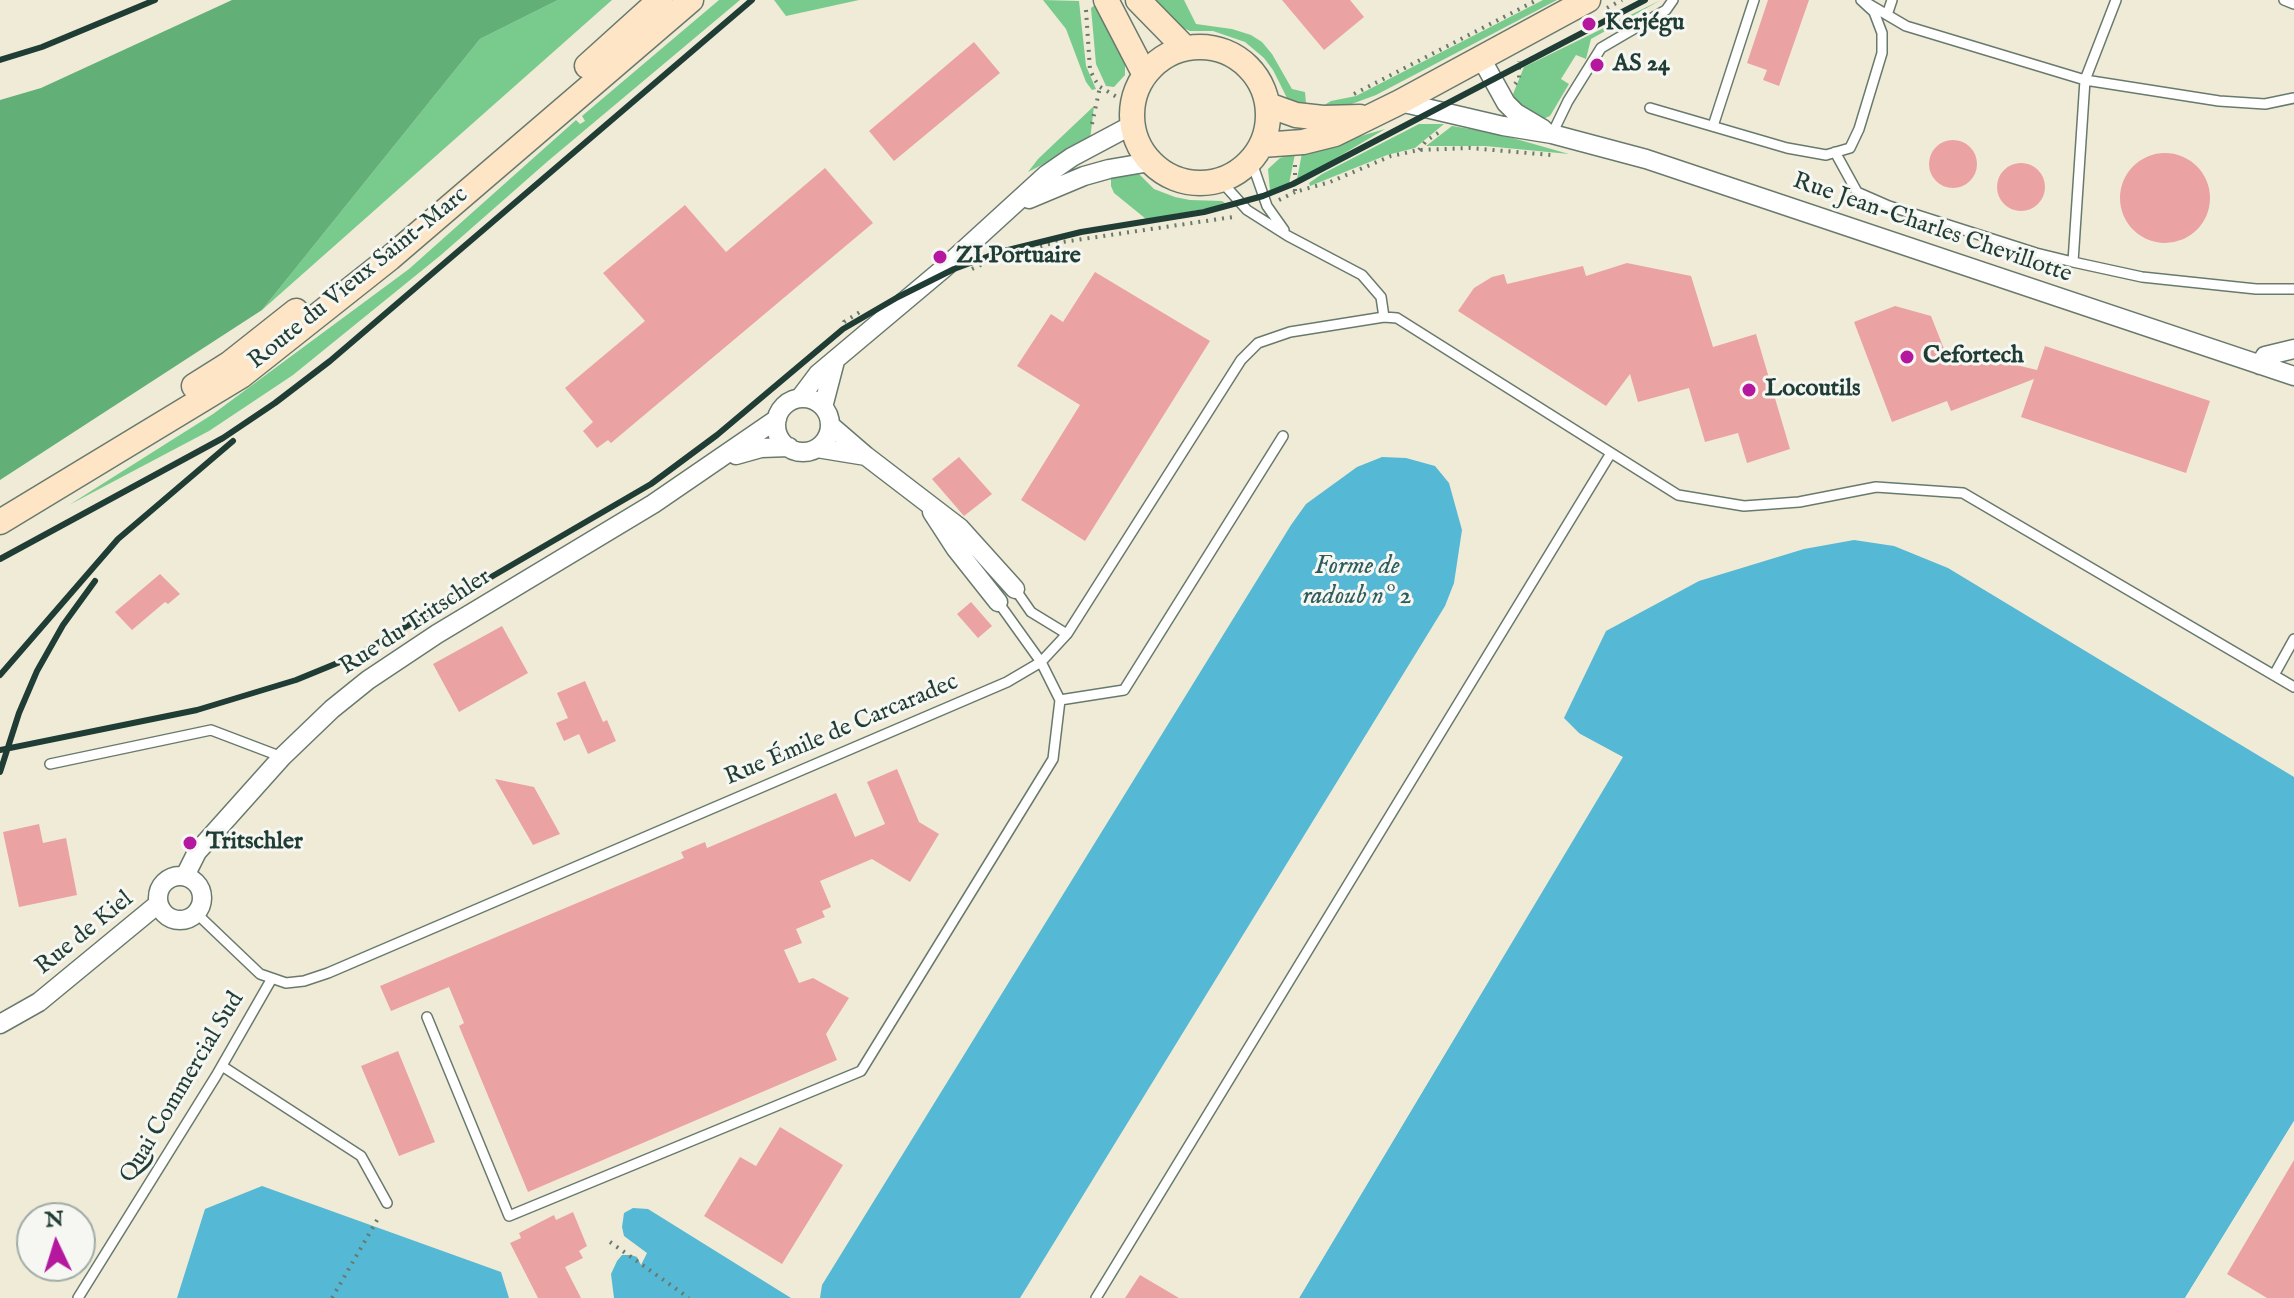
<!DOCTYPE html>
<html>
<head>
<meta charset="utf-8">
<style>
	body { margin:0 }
	#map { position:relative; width:2294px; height:1298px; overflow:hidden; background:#f0ebd7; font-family:"IM FELL English",serif }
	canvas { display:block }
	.north { position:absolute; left:16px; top:1202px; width:80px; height:80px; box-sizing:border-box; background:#f6f6f2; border:2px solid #a0aca6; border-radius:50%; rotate:356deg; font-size:22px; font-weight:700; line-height:32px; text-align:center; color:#1f3d34 }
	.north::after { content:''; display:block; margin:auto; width:28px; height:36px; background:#b5179e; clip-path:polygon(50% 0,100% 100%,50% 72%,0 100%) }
</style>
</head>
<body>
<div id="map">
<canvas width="2294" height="1298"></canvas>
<div class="north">N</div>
</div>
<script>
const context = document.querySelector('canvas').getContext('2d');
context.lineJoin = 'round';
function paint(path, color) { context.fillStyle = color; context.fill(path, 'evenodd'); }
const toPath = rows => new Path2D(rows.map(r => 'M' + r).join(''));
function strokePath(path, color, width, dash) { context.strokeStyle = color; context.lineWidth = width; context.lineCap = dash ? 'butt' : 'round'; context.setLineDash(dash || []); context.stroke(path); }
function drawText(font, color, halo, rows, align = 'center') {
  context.font = font + ' "IM FELL English",serif'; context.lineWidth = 6; context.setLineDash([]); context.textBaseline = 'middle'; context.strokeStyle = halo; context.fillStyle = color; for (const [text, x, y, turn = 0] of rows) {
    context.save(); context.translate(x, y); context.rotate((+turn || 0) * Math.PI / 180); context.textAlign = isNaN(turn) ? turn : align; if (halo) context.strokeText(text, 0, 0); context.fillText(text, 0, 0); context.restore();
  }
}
const green = toPath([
	[558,0,612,0,262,310,480,39],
	[719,0,740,0,548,161,441,255,293,375,209,431,69,505,213,414,409,269,576,120,580,124,585,121,582,116],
	[774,0,859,0,786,16],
	[1043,0,1079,1,1086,66,1096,89,1092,90,1086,82,1066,29],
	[1156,0,1184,0,1196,24,1232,29,1251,35,1262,42,1272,54,1292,89,1305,92,1306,103,1288,100,1273,70,1264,58,1245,42,1213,31,1190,31,1181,27],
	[1543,0,1557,0,1376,95,1349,105,1321,107,1331,101,1356,96],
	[1661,0,1591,39,1586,59,1576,55,1561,79,1569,84,1550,116,1543,119,1531,115,1516,102,1513,94,1524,67],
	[1095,5,1125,64,1125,75,1114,87,1106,86,1096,64,1091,8],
	[1094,106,1090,140,1028,172,1038,159],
	[1419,124,1444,124,1415,148,1387,155,1310,186,1309,183,1322,174],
	[1452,126,1495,133,1569,154,1485,146,1426,146],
	[1385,129,1328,163,1297,179,1302,153],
	[1295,154,1289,184,1270,191,1268,169,1280,158],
	[1138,173,1154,189,1175,197,1190,200,1222,201,1228,205,1146,219,1114,193,1111,186,1111,176]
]);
const forest = toPath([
	[232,0,558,0,480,39,262,310,0,480,0,100,41,88]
]);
const water = toPath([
	[1382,457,1406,458,1435,466,1449,483,1462,530,1454,583,1445,606,1020,1298,820,1298,822,1285,1291,525,1306,504,1357,467],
	[1854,540,1894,546,1948,568,2294,777,2294,1121,2185,1298,1299,1298,1622,757,1580,734,1564,718,1606,631,1699,581,1804,549],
	[262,1186,501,1272,509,1298,177,1298,205,1209],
	[633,1208,648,1209,791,1298,614,1298,611,1274,617,1261,622,1255,631,1255,637,1257,641,1265,647,1253,624,1236,622,1227,624,1213]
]);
const pier = toPath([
	[1567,727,1623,757,1299,1298,1295,1298,1617,758,1578,737],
	[2294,1121,2294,1129,2190,1298,2185,1298]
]);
const building = toPath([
	[1282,0,1350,0,1364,17,1324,50],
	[1768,0,1809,0,1779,86,1763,80,1767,70,1747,63],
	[974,42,1000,73,894,161,869,131],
	'1929 164a24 24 0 1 1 48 0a24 24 0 1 1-48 0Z',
	'2120 198a45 45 0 1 1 90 0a45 45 0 1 1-90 0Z',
	'1997 187a24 24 0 1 1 48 0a24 24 0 1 1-48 0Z',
	[825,168,873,223,611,443,608,440,597,448,583,431,593,422,565,388,645,321,603,273,685,205,726,252],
	[1627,263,1691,276,1713,347,1756,334,1790,449,1747,463,1738,433,1705,442,1689,388,1638,402,1630,374,1606,406,1458,311,1474,288,1492,277,1504,274,1507,284,1583,266,1586,276],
	[1095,272,1210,341,1085,541,1021,500,1080,405,1017,366,1051,314,1063,322],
	[1895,306,1931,316,1950,364,1991,349,1995,360,2037,370,2045,346,2210,401,2186,473,2021,417,2034,379,1951,411,1947,401,1892,422,1854,322],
	[959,457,992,494,964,516,932,479],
	[160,574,180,594,168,604,165,602,132,630,115,612],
	[971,602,992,626,978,638,957,614],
	[502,626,528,673,459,712,433,664],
	[585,681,603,722,607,720,616,741,588,754,579,734,564,741,556,723,568,718,557,693],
	[897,769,919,822,939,834,910,882,872,859,820,881,831,907,822,911,825,917,796,929,802,943,784,950,799,983,813,978,849,998,826,1034,837,1060,528,1192,459,1026,464,1023,449,987,391,1011,380,986,684,858,681,852,705,842,707,848,836,793,855,837,885,824,867,782],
	[495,779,534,787,560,834,533,845],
	[39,824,43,843,66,838,77,895,19,907,3,832],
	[398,1051,435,1142,399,1156,361,1066],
	[780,1127,843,1165,782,1264,704,1216,740,1157,756,1166],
	[2294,1160,2294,1298,2267,1298,2227,1274],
	[573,1212,587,1246,579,1251,583,1258,565,1267,581,1298,538,1298,510,1243,521,1238,519,1233,554,1215,556,1220],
	[1140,1275,1179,1298,1125,1298]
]);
const path = toPath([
	[1607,8,1622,0],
	[1086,10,1090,70,1095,80,1100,87,1117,97,1133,99],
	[1515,84,1519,79,1519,61],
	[1354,94,1537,0],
	[1092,124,1100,87],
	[1419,150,1426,141,1441,131],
	[1295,165,1295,192,1330,182,1391,156,1419,150,1470,148,1551,155],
	[1279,200,1295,192],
	[972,269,989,261,1049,244,1233,217],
	[843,330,844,322,863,310],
	[610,1242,689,1298],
	[332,1298,380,1215]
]);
const lane = toPath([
	[2116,0,2085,80,2073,262,2142,277,2256,289,2294,289],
	[2284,0,2294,4],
	[1867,3,1906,26,2085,80,2219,101,2265,104,2294,98],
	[1887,15,1892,0],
	[1650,108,1787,148,1826,155,1850,148,1859,129,1882,53,1882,33,1874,12,1861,0],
	[1713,126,1754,0],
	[1552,134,1568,101,1601,48,1666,10,1673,0],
	[1835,152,1857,192,1889,206,2036,253,2073,262],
	[1251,160,1267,206,1284,230],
	[1220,180,1247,210,1288,236,1362,275,1381,297,1384,317],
	[1015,589,1031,612,1067,634],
	[2274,675,2294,639],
	[1060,700,1124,690,1283,436],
	[50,764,211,730,282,757],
	[196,913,260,974,286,983,304,981,328,973,1007,682,1041,662,1067,634,1241,360,1258,343,1290,332,1384,317,1397,318,1678,495,1744,506,1799,502,1876,487,1963,493,2294,687],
	[427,1017,509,1216,861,1071,1053,759,1060,700,1041,662,998,602],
	[222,1066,361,1156,387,1203],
	[78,1298,216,1076,271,980],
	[1096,1298,1611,453]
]);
const street = toPath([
	[1481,58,1506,103,1516,113,1543,129],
	[1400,102,1503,126,1552,134,1646,159,2294,376],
	[1029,199,1084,176,1109,169,1150,162],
	[2260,365,2265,356,2294,349],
	[800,398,818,374,943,269,1046,175,1072,157,1132,125],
	'776 425a27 27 0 1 1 54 0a27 27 0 1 1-54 0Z',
	[823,407,835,361],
	[830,425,866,456,960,528,1015,589],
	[817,448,866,456],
	[736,455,761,448,789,447],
	[932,512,956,549,998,602],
	[185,876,197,852,282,757,332,709,368,680,437,634,653,504,777,419],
	'158 898a22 22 0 1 1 44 0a22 22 0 1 1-44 0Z',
	[0,1024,39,1002,158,904]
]);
const secondary = toPath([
	[1106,0,1145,75],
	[1138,0,1185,48],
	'1132 115a68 68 0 1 1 136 0a68 68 0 1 1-136 0Z',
	[587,66,660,0],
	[1268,105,1296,115,1323,118,1360,117],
	[1262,145,1303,142,1335,134,1400,102,1588,0],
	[194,386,229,364,296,311],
	[0,522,241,376,390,258,691,0]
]);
const rail = toPath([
	[0,60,42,47,155,0],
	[0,559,223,438,275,403,330,361,752,0],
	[0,675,118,539,233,441],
	[0,750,197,710,296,680,357,655,651,484,717,435,843,329,898,297,954,269,1000,252,1081,232,1204,212,1263,196,1293,184,1645,0],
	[0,772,19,713,37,671,63,625,95,581]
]);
const markers = [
	[1589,24,8,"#b5179e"],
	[1597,65,8,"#b5179e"],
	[940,257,8,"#b5179e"],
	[1907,357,8,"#b5179e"],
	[1749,390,8,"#b5179e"],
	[190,843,8,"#b5179e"]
];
const poiNames = [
	["Kerjégu",1605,24],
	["AS 24",1613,65],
	["ZI Portuaire",956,257],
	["Cefortech",1923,357],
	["Locoutils",1765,390],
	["Tritschler",206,843]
];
const streetNames = [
	["Rue Jean-Charles Chevillotte",1932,229,19],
	["Route du Vieux Saint-Marc",359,279,-39],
	["Rue du Tritschler",416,623,-33],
	["Rue Émile de Carcaradec",842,731,-23],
	["Rue de Kiel",85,934,-39],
	["Quai Commercial Sud",183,1088,-59]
];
const waterNames = [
	["Forme de",1357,568],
	["radoub nº 2",1357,598]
];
paint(green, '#79cb8d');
paint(forest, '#62af78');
paint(water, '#55b8d4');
paint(pier, '#f0ebd7');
paint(building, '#eaa3a2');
strokePath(lane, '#687a6d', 12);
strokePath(street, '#687a6d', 21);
strokePath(secondary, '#687a6d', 27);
strokePath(path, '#687a6d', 4, [2, 6]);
strokePath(lane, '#fff', 9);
strokePath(street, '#fff', 18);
strokePath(secondary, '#fde5c5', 24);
strokePath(rail, '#1f3d34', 6);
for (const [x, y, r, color] of markers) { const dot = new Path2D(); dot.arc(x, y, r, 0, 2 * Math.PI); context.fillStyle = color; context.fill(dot); strokePath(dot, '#f6f6f2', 3); }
drawText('bold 24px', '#1f3d34', '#f6f6f2', poiNames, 'left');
drawText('24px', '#1f3d34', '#f6f6f2', streetNames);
drawText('italic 26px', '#2c5c5c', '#f6f6f2', waterNames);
</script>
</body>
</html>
